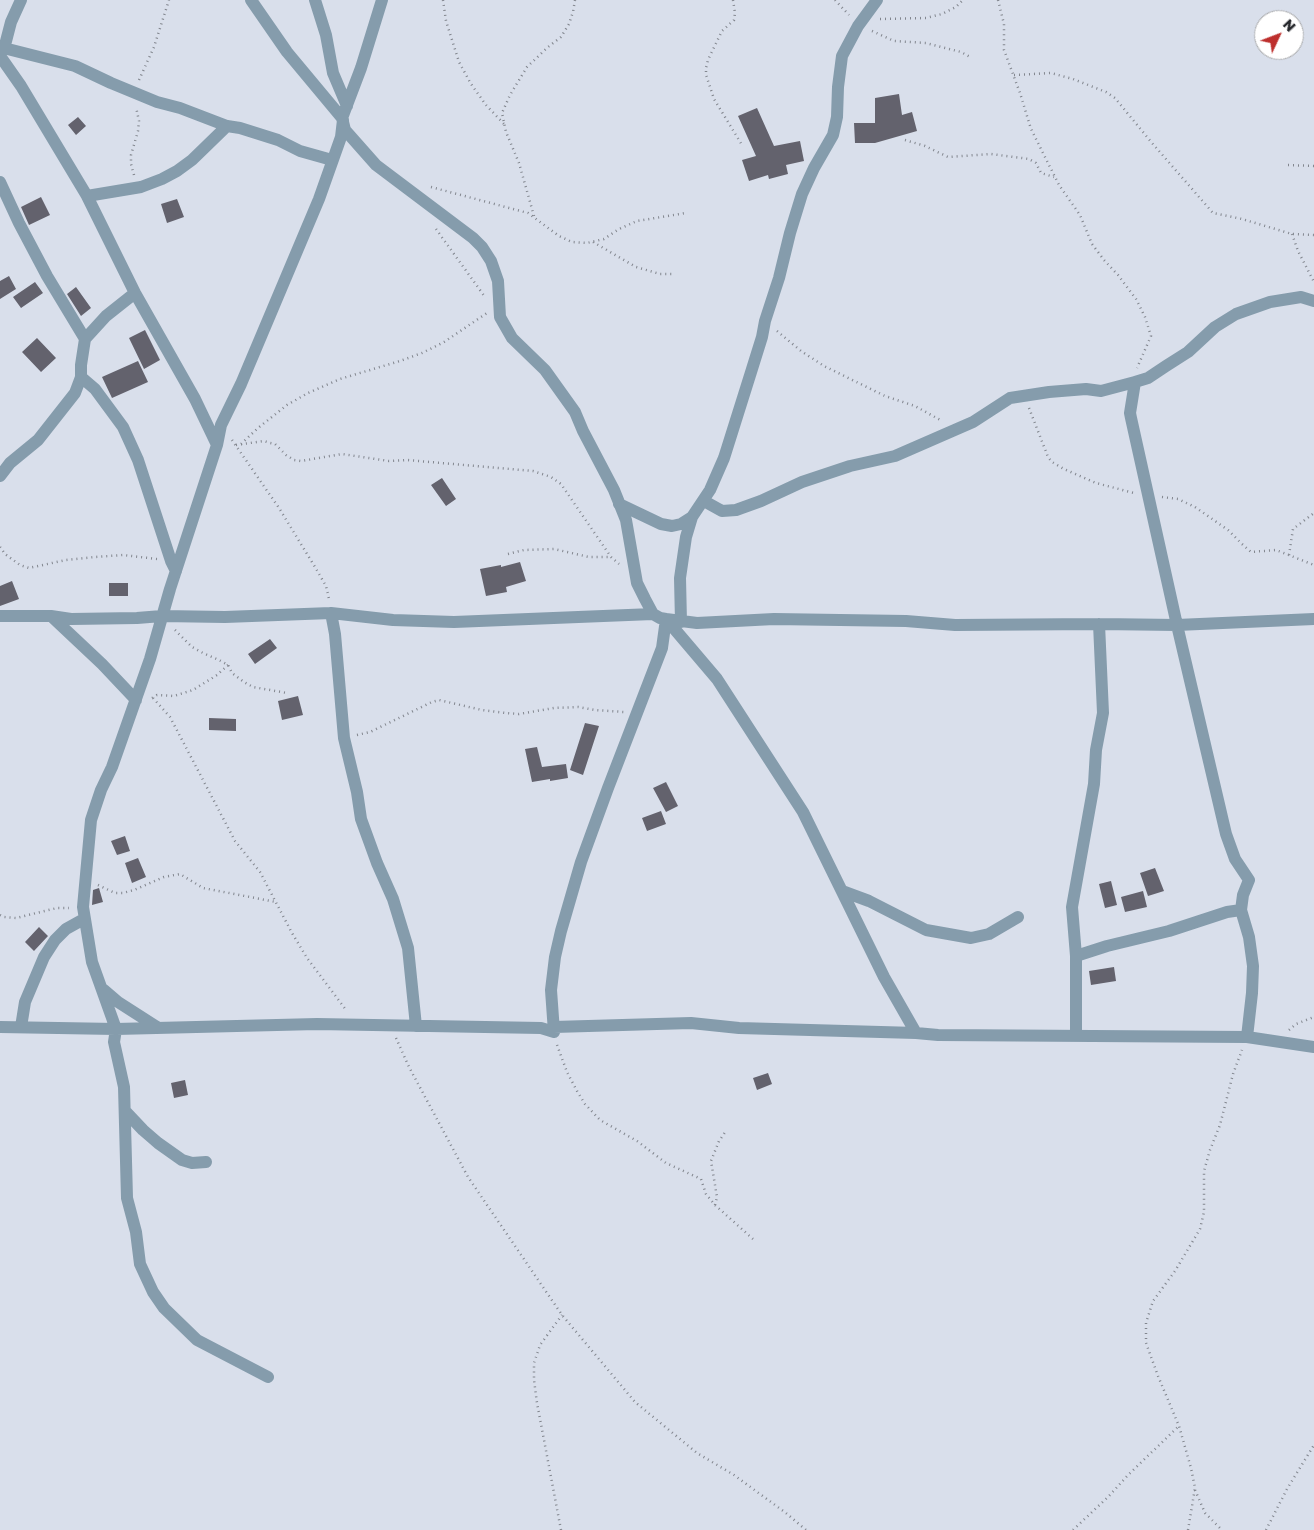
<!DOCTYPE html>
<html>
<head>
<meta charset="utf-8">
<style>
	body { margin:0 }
	#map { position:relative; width:1314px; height:1530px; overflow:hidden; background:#d9dfeb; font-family:"Golos Text",sans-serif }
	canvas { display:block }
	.north { position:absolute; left:1254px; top:10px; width:50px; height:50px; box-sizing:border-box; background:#fff; border:1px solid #a8a9ab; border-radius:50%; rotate:47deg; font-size:14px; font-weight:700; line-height:20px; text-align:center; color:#26282c }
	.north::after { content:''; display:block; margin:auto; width:18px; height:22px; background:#bd2f2d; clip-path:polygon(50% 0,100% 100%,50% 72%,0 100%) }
</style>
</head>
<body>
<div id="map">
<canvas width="1314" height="1530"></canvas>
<div class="north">N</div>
</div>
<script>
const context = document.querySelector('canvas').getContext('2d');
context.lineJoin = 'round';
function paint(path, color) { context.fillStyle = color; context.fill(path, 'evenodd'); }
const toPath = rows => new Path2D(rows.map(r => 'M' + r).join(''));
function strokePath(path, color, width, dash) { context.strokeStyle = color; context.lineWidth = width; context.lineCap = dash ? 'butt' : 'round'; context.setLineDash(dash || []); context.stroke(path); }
const building = toPath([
	[899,94,902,115,912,112,917,131,875,143,855,143,854,123,875,123,875,98],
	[757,108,774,146,800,141,804,161,786,165,788,174,769,179,768,175,749,181,742,160,756,156,738,116],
	[78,117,86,126,76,135,68,125],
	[41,197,50,215,29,225,21,207],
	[177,199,184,217,167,223,161,204],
	[9,276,16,289,0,299,0,281],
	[35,282,43,293,21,308,13,297],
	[76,287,91,308,81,316,67,294],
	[145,330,160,360,144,369,129,338],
	[37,338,56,358,41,372,22,352],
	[138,361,148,382,112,398,102,377],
	[442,478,456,499,446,506,431,485],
	[520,562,526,581,506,587,507,592,486,596,480,569,501,565,501,567],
	[12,581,19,599,0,606,0,586],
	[109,583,128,583,128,596,109,596],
	[270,639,277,648,255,664,248,654],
	[298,696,303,715,282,720,278,701],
	[209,718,236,719,236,731,209,730],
	[585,723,599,726,583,775,570,770],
	[537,747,542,767,566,764,568,778,550,781,550,779,532,782,525,749],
	[666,782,678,806,666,812,653,788],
	[661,811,666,824,647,831,642,818],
	[125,836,130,851,117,855,111,841],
	[138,858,146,877,132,883,125,863],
	[1155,868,1164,891,1148,896,1140,873],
	[1111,881,1117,905,1105,908,1099,884],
	[99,888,103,902,92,905,93,890],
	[1143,891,1147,907,1125,912,1121,897],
	[39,927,48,936,34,951,25,942],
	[1114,967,1116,981,1091,985,1089,971],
	[768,1073,772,1084,757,1090,753,1078],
	[185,1080,188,1095,174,1098,171,1083]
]);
const path = toPath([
	[443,0,446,21,459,62,471,84,486,105,504,124],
	[733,0,735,13,734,20,722,31,708,60,706,68,706,75,714,99,742,145],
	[835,0,849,15],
	[998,0,1004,24,1004,50,1020,93,1031,129,1059,185,1080,215,1092,244,1104,260,1118,275,1136,299,1145,317,1151,336,1137,368],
	[880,19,926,18,942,14,956,7,963,0],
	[872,31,894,41,926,43,961,52,972,58],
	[1014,75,1051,73,1073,79,1106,92,1115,98,1152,143,1213,213,1242,219,1292,234,1314,235],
	[139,80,154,47,169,0],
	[905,140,925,146,948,157,991,154,1029,159,1036,163,1041,173,1054,177],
	[1288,165,1314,166],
	[134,175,131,164,131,155,138,131,139,121,136,107],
	[431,187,528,213,559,236,572,242,587,243,604,239,619,229,637,221,686,213],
	[534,216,519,163,506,132,502,113,510,95,527,67,548,47,561,37,569,24,573,12,575,0],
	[436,229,485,297],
	[1292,234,1298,251,1314,282],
	[593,242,636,267,660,274,674,274],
	[777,331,801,351,824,366,885,396,915,406,942,421],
	[1029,408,1048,457,1052,462,1064,469,1096,483,1134,493],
	[232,440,279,508,315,567,326,586,329,599],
	[241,444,258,428,287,405,308,393,340,379,400,361,422,353,444,342,487,313],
	[236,445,264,441,270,443,275,444,286,455,294,460,301,461,342,454,389,461,407,460,533,471,551,477,561,484,611,557,619,564],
	[1162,497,1178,499,1195,507,1228,530,1242,544,1251,552,1276,550,1314,565],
	[0,547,5,554,20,565,29,568,66,560,95,557,123,555,157,559],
	[508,554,524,550,554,549,589,557,611,557],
	[1289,555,1293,529,1314,513],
	[175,630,192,647,203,653,219,660,228,665,232,673,244,682,253,687,287,693],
	[152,698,157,695,174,696,193,690,217,675,228,665],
	[153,698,170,717,235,841,260,872,292,933,307,958,346,1010],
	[357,735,370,732,432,702,439,700,482,710,506,713,519,714,554,708,578,707,595,710,624,712],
	[98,885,115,893,123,893,134,890,164,877,180,874,203,888,276,902],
	[0,915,4,917,16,918,57,908,69,908],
	[1289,1030,1296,1024,1314,1017],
	[396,1038,409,1067,468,1177,562,1315,635,1402,697,1453,734,1475,786,1513,806,1530],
	[557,1045,567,1072,577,1091,585,1104,600,1120,637,1141,666,1163,701,1179,706,1194,715,1205,753,1239],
	[715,1205,717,1197,711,1161,719,1141,726,1131],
	[1195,1490,1205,1513,1222,1530],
	[561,1530,537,1403,534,1380,534,1363,540,1345,562,1315],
	[1073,1530,1109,1496,1128,1475,1179,1426],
	[1188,1530,1195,1488,1191,1468,1179,1426,1158,1376,1146,1343,1146,1323,1153,1301,1175,1271,1200,1229,1204,1212,1204,1171,1210,1150,1220,1125,1233,1074,1242,1050],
	[1266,1530,1287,1489,1314,1445]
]);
const minor = toPath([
	[251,0,287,52,342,118,345,130,376,165,473,238,482,247,491,261,498,281,500,317,512,338,545,370,575,412,583,431,614,490,626,520,637,583,645,599,653,614,660,618,666,619,717,679,803,812,884,977,916,1033],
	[315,0,326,35,333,73,347,106],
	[0,47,75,66,111,83,157,102,180,108,227,126,240,128,278,140,300,151,332,160],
	[4,49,11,22,21,0],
	[0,56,21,86,87,196,135,293,195,399,217,445],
	[342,118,361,68,382,0],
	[0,182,19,223,47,276,85,339],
	[87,196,141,187,162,179,177,171,192,160,227,126],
	[81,377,95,389,123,427,138,460,171,561,176,571],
	[1135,382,1130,413,1131,418,1177,625,1226,834,1235,859,1249,880,1243,895,1241,910,1249,937,1253,966,1252,993,1247,1037],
	[0,476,10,463,38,440,75,393,81,377,81,365,85,339,106,316,135,293],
	[704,501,722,511,736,510,761,501,802,482,850,466,895,456,973,422,1010,398,1049,392,1086,389,1101,391,1135,382,1148,378,1166,366,1188,352,1215,327,1236,314,1270,302,1301,297,1314,301],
	[619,504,661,524,672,526,681,524,692,517,710,490,724,458,752,369,762,337,765,321,779,278,790,233,802,194,814,168,833,135,837,117,838,87,842,56,858,26,877,0],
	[331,613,335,634,344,738,357,792,361,819,377,863,393,899,408,948,416,1026],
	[0,616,51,616,71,619,137,618,162,616,225,617,331,613,393,620,454,622,653,614],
	[51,616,102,664,136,700],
	[681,622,680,578,686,537,692,517],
	[842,891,869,901,926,930,971,938,989,934,1018,917],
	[1076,956,1107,946,1169,931,1227,912,1241,910],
	[104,990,118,1002,157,1027],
	[0,1027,116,1029,317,1024,541,1028,554,1032,554,1027,691,1023,739,1028,916,1033,938,1035,1247,1037,1314,1047],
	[21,1027,25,1002,44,957,55,940,66,929,84,919],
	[554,1032,551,990,555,957,561,931,581,862,608,788,662,648,666,619,697,623,774,619,906,621,955,625,1099,624,1177,625,1314,619],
	[1076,1036,1076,956,1072,907,1094,784,1096,750,1103,713,1099,624],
	[125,1111,143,1130,158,1143,182,1160,192,1163,206,1162],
	[268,1377,197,1340,164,1308,153,1292,140,1264,136,1232,127,1198,124,1087,114,1042,116,1029,92,962,83,907,91,820,101,790,112,767,150,659,170,589,217,445,221,425,241,384,319,199,341,137,343,120]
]);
paint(building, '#63626d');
strokePath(path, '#82868e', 2.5, [1, 4]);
strokePath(minor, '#859cac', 12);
</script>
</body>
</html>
